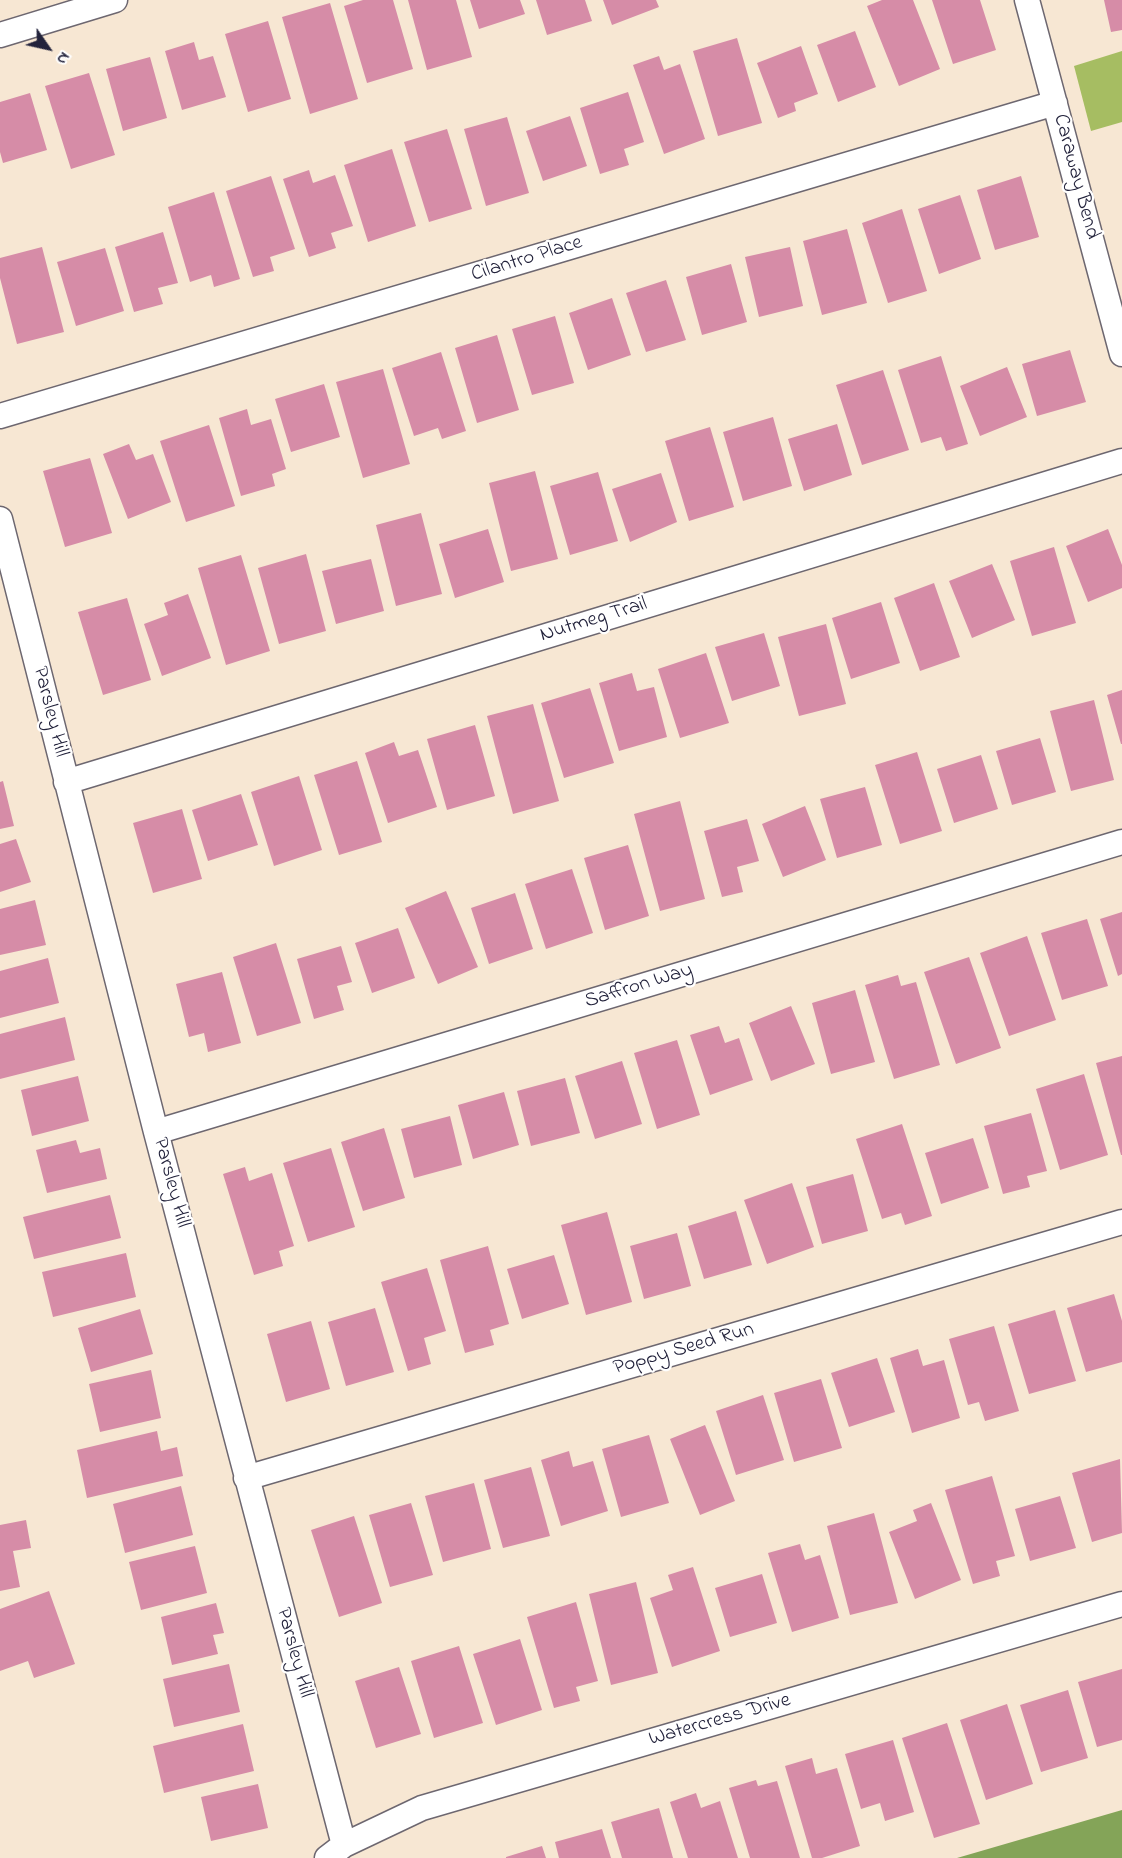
<!DOCTYPE html>
<html>
<head>
<meta charset="utf-8">
<style>
	body { margin:0 }
	#map { position:relative; width:1122px; height:1858px; overflow:hidden; background:#f7e7d3; font-family:"Indie Flower",sans-serif }
	canvas { display:block }
	.north { position:absolute; left:18px; top:18px; width:60px; height:60px; -webkit-text-stroke:4px #fff; paint-order:stroke; rotate:124deg; font-size:16px; font-weight:700; line-height:24px; text-align:center; color:#22223b }
	.north::after { content:''; display:block; margin:auto; width:21px; height:27px; background:#22223b; clip-path:polygon(50% 0,100% 100%,50% 72%,0 100%) }
</style>
</head>
<body>
<div id="map">
<canvas width="1122" height="1858"></canvas>
<div class="north">N</div>
</div>
<script>
const context = document.querySelector('canvas').getContext('2d');
context.lineJoin = 'round';
function paint(path, color) { context.fillStyle = color; context.fill(path, 'evenodd'); }
const toPath = rows => new Path2D(rows.map(r => 'M' + r).join(''));
function strokePath(path, color, width, dash) { context.strokeStyle = color; context.lineWidth = width; context.lineCap = dash ? 'butt' : 'round'; context.setLineDash(dash || []); context.stroke(path); }
function drawText(font, color, halo, rows, align = 'center') {
  context.font = font + ' "Indie Flower",sans-serif'; context.lineWidth = 4.5; context.setLineDash([]); context.textBaseline = 'middle'; context.strokeStyle = halo; context.fillStyle = color; for (const [text, x, y, turn = 0] of rows) {
    context.save(); context.translate(x, y); context.rotate((+turn || 0) * Math.PI / 180); context.textAlign = isNaN(turn) ? turn : align; if (halo) context.strokeText(text, 0, 0); context.fillText(text, 0, 0); context.restore();
  }
}
const green = toPath([
	[1122,51,1122,122,1091,131,1074,66]
]);
const forest = toPath([
	[1122,1810,1122,1858,957,1858]
]);
const building = toPath([
	[363,0,393,0,413,69,367,83,344,6],
	[408,0,456,0,472,57,427,70],
	[470,0,520,0,525,14,479,29],
	[536,0,585,0,592,21,547,35],
	[603,0,656,0,659,7,612,25],
	[882,0,913,0,940,69,899,86,867,6],
	[932,0,980,0,996,50,953,64],
	[1104,0,1122,0,1122,30,1111,32],
	[330,3,358,99,310,114,282,17],
	[268,21,291,99,248,112,225,34],
	[855,31,876,87,838,102,817,45],
	[737,38,762,123,718,136,693,51],
	[194,42,199,60,213,56,226,97,182,110,165,51],
	[801,46,818,94,794,103,796,111,778,118,757,63],
	[659,56,664,70,680,64,705,139,664,154,633,65],
	[150,57,167,118,123,131,106,69],
	[89,73,115,155,71,169,45,86],
	[628,92,644,142,624,149,629,165,600,174,580,108],
	[30,93,47,150,3,163,0,152,0,102],
	[570,116,587,166,543,181,526,131],
	[507,117,529,193,486,206,464,129],
	[447,129,472,209,429,222,404,142],
	[392,149,416,226,368,242,344,165],
	[309,170,313,183,335,175,353,226,331,233,336,248,309,257,283,179],
	[271,176,295,249,270,257,274,271,253,277,226,191],
	[1021,176,1039,237,995,250,977,190],
	[214,192,240,279,214,287,211,275,190,282,168,207],
	[960,195,981,259,939,274,918,209],
	[902,209,927,291,888,303,862,223],
	[847,229,867,303,822,315,803,241],
	[163,232,178,283,158,288,163,304,134,312,115,247],
	[42,247,64,332,17,344,0,278,0,258],
	[790,247,803,306,759,317,745,257],
	[105,248,124,311,76,326,57,262],
	[731,264,747,322,702,335,686,277],
	[666,280,686,340,646,352,626,293],
	[612,298,631,355,588,370,569,313],
	[555,316,574,383,532,395,512,329],
	[497,335,519,410,477,423,455,348],
	[1070,350,1086,402,1037,416,1022,364],
	[441,352,466,431,442,439,438,428,414,436,392,368],
	[941,356,968,444,946,451,941,437,921,443,898,370],
	[1007,367,1027,417,980,436,960,386],
	[383,369,410,464,363,478,336,382],
	[883,370,909,450,862,465,836,385],
	[324,384,340,437,291,452,275,399],
	[247,409,251,425,271,419,286,469,272,474,275,486,241,496,219,418],
	[773,417,792,486,743,501,723,432],
	[837,424,852,475,804,491,788,439],
	[209,425,235,506,186,522,160,441],
	[710,427,734,507,689,521,665,441],
	[129,444,136,460,153,454,171,502,128,519,103,454],
	[90,458,112,533,65,547,43,471],
	[535,471,558,559,511,571,489,483],
	[598,472,618,541,570,555,550,486],
	[661,473,677,522,630,542,612,489],
	[421,513,442,594,396,606,376,525],
	[488,529,504,582,455,598,439,544],
	[1108,529,1122,565,1122,588,1088,602,1066,546],
	[1054,547,1076,623,1032,636,1010,561],
	[306,554,326,631,279,644,258,568],
	[241,555,270,651,226,665,198,568],
	[371,559,384,611,336,624,322,571],
	[992,564,1015,620,972,638,949,581],
	[934,583,960,657,920,671,894,598],
	[188,594,211,658,162,676,144,624,168,615,164,603],
	[127,598,151,680,103,695,78,612],
	[881,602,900,663,851,679,832,618],
	[826,624,846,704,799,716,778,637],
	[764,633,780,686,732,701,715,647],
	[706,653,729,723,680,738,658,669],
	[632,673,637,691,654,687,667,737,619,751,599,683],
	[590,688,614,763,564,778,541,703],
	[1122,690,1122,744,1121,744,1107,695],
	[1094,700,1114,780,1071,791,1050,711],
	[533,704,559,801,513,814,487,716],
	[475,725,495,796,447,810,427,739],
	[1040,738,1056,792,1012,805,996,751],
	[394,742,399,756,418,750,437,807,388,823,365,753],
	[917,752,942,831,900,844,875,765],
	[981,755,998,809,954,823,937,769],
	[357,761,382,842,339,855,314,775],
	[299,776,322,850,274,866,251,792],
	[3,781,14,826,0,829,0,782],
	[865,787,882,845,837,858,820,799],
	[241,794,258,845,208,861,192,810],
	[680,801,705,899,660,911,634,814],
	[805,806,826,860,783,877,762,824],
	[182,809,202,879,153,893,133,823],
	[747,819,759,861,737,867,743,892,722,897,704,831],
	[16,839,31,882,0,892,0,844],
	[628,845,649,916,605,930,584,858],
	[572,869,593,933,546,949,525,884],
	[446,891,478,967,438,984,405,908],
	[515,893,533,949,489,964,471,908],
	[35,900,46,945,0,955,0,909],
	[1122,912,1122,974,1118,976,1100,919],
	[1087,919,1108,986,1062,1000,1041,933],
	[398,928,415,978,372,993,355,943],
	[1027,936,1056,1020,1009,1036,980,953],
	[276,943,301,1023,257,1036,233,957],
	[341,946,352,982,337,986,344,1010,314,1019,297,959],
	[969,957,1001,1048,956,1064,924,972],
	[48,958,59,1003,0,1018,0,971],
	[222,972,241,1043,208,1052,204,1033,189,1037,176,984],
	[898,975,901,986,916,982,940,1065,894,1079,865,985],
	[855,990,875,1062,831,1074,812,1003],
	[791,1006,815,1064,771,1081,749,1023],
	[65,1017,75,1060,0,1079,0,1034],
	[719,1026,725,1043,739,1038,753,1080,710,1095,690,1035],
	[677,1040,700,1115,657,1129,634,1053],
	[1122,1056,1122,1155,1121,1155,1096,1063],
	[622,1061,642,1124,595,1139,575,1076],
	[1084,1074,1108,1155,1060,1170,1036,1089],
	[78,1076,89,1121,32,1136,21,1090],
	[565,1078,580,1133,531,1146,517,1091],
	[504,1092,519,1145,473,1159,458,1105],
	[1031,1113,1047,1171,1027,1176,1030,1187,1003,1194,984,1126],
	[450,1116,462,1165,414,1178,401,1129],
	[902,1124,932,1216,905,1225,901,1213,882,1219,856,1139],
	[384,1128,405,1198,363,1211,341,1142],
	[973,1138,989,1188,941,1204,925,1153],
	[76,1140,80,1153,100,1148,107,1179,47,1193,36,1150],
	[331,1148,355,1227,308,1242,283,1163],
	[245,1167,249,1181,272,1173,294,1246,279,1251,283,1266,254,1275,223,1174],
	[853,1174,868,1231,822,1244,806,1187],
	[792,1183,814,1247,767,1264,744,1200],
	[110,1195,121,1238,34,1259,23,1217],
	[736,1211,752,1265,704,1279,688,1226],
	[607,1212,632,1302,586,1315,561,1225],
	[677,1233,691,1286,644,1299,630,1246],
	[488,1246,509,1324,490,1330,494,1345,465,1353,440,1260],
	[126,1253,136,1297,53,1317,42,1272],
	[554,1255,569,1304,522,1319,507,1269],
	[427,1268,446,1331,424,1338,431,1364,408,1371,381,1282],
	[1114,1294,1122,1321,1122,1362,1086,1372,1067,1308],
	[375,1308,394,1372,346,1386,328,1322],
	[140,1309,153,1354,91,1372,78,1328],
	[1055,1310,1076,1381,1029,1394,1008,1324],
	[311,1321,330,1389,286,1402,267,1334],
	[994,1326,1019,1411,985,1421,979,1402,968,1405,949,1339],
	[918,1349,923,1366,944,1360,960,1418,912,1433,890,1358],
	[877,1358,895,1412,849,1427,831,1373],
	[151,1370,161,1418,100,1432,89,1384],
	[821,1379,842,1448,794,1462,774,1393],
	[763,1395,784,1460,736,1475,716,1411],
	[705,1425,735,1501,700,1515,670,1439],
	[157,1431,161,1451,177,1447,183,1476,87,1498,77,1450],
	[649,1435,669,1503,621,1517,602,1449],
	[569,1451,573,1467,593,1461,608,1511,561,1526,541,1460],
	[1120,1459,1122,1533,1092,1542,1072,1473],
	[531,1467,550,1536,503,1548,484,1480],
	[992,1476,1015,1556,996,1561,1000,1576,973,1584,945,1490],
	[474,1483,491,1549,443,1562,425,1496],
	[181,1486,193,1535,125,1553,113,1504],
	[1060,1496,1076,1548,1030,1561,1015,1509],
	[411,1503,433,1575,390,1587,369,1515],
	[931,1503,961,1580,915,1599,889,1532,917,1521,913,1510],
	[874,1513,898,1603,850,1615,827,1526],
	[354,1516,382,1603,339,1617,311,1530],
	[26,1520,31,1548,13,1551,20,1587,0,1591,0,1525],
	[800,1544,805,1560,820,1555,839,1618,792,1632,768,1553],
	[195,1546,207,1593,141,1610,129,1562],
	[693,1567,720,1651,672,1667,650,1598,673,1590,668,1575],
	[762,1574,777,1623,730,1637,715,1588],
	[636,1582,658,1673,611,1685,589,1594],
	[49,1591,75,1664,34,1678,28,1661,0,1671,0,1609],
	[576,1602,598,1681,576,1687,580,1701,554,1708,527,1617],
	[216,1603,224,1633,213,1635,218,1654,172,1665,161,1617],
	[520,1639,542,1710,496,1725,473,1654],
	[459,1646,483,1723,434,1738,411,1661],
	[229,1664,240,1712,174,1727,163,1679],
	[399,1667,421,1734,376,1748,355,1681],
	[1122,1669,1122,1740,1097,1747,1078,1682],
	[1068,1690,1088,1758,1041,1772,1020,1705],
	[1007,1704,1033,1784,986,1800,960,1720],
	[947,1723,980,1824,934,1838,902,1738],
	[243,1724,254,1771,164,1793,153,1746],
	[893,1740,914,1812,885,1821,880,1803,861,1809,845,1754],
	[812,1758,816,1774,837,1768,860,1846,822,1858,812,1858,785,1766],
	[756,1780,758,1786,777,1781,800,1858,750,1858,729,1788],
	[258,1784,268,1828,211,1841,201,1797],
	[696,1793,701,1808,720,1801,738,1858,688,1858,670,1802],
	[659,1808,673,1858,622,1858,611,1822],
	[602,1829,611,1858,559,1858,555,1842],
	[542,1846,546,1858,506,1858,506,1857]
]);
const minor = toPath([
	[1027,0,1122,354],
	[0,35,115,0],
	[0,416,1055,103],
	[0,519,156,1132,344,1845],
	[66,782,1122,461],
	[156,1132,1122,842],
	[246,1478,1122,1222],
	[327,1858,344,1845,422,1808,1122,1604]
]);
const streetNames = [
	["Caraway Bend",1075,177,75],
	["Cilantro Place",527,260,-17],
	["Nutmeg Trail",594,621,-17],
	["Parsley Hill",49,712,76],
	["Saffron Way",639,987,-17],
	["Parsley Hill",170,1183,75],
	["Poppy Seed Run",684,1350,-16],
	["Parsley Hill",293,1653,75],
	["Watercress Drive",720,1721,-16]
];
paint(green, '#a6bd62');
paint(forest, '#84a458');
paint(building, '#d68ca7');
strokePath(minor, '#6d6770', 27);
strokePath(minor, '#fff', 24);
drawText('21px', '#22223b', '#fff', streetNames);
</script>
</body>
</html>
